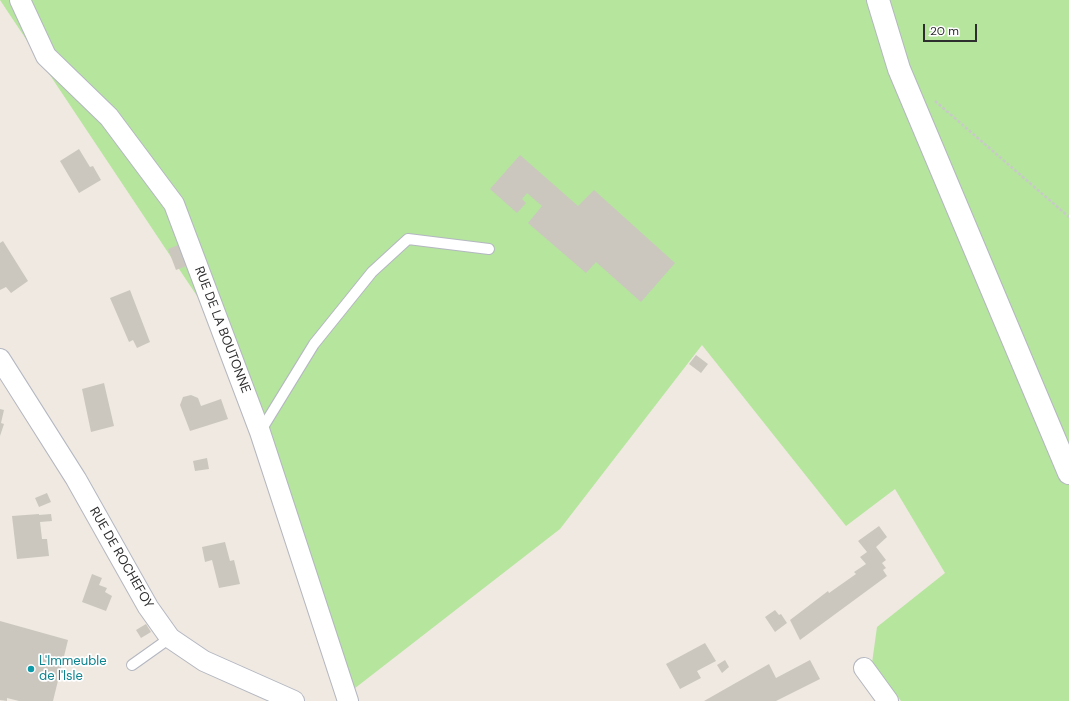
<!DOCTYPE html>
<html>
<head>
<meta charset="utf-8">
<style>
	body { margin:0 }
	#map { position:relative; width:1069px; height:701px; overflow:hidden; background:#efe9e1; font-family:"DM Sans",sans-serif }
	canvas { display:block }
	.scale { position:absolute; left:923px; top:24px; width:54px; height:18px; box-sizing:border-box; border:2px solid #2e2e2e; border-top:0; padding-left:5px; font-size:12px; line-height:14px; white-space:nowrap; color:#2e2e2e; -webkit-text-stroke:3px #fff; paint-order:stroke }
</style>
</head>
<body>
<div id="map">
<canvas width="1069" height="701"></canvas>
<div class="scale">20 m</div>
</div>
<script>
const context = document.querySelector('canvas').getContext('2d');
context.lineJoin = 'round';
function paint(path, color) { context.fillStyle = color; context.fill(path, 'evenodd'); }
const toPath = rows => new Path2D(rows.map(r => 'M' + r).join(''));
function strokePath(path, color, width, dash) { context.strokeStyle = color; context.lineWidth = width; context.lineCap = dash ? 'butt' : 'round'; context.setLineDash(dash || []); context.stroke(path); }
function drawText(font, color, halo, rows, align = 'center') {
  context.font = font + ' "DM Sans",sans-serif'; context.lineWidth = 3.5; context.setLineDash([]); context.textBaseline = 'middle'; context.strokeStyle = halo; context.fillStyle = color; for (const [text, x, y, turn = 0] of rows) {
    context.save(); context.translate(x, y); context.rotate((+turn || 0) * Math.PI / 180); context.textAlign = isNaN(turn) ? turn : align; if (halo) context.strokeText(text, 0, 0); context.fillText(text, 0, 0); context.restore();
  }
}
const green = toPath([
	[0,0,1069,0,1069,701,901,701,872,663,877,627,945,573,895,489,846,526,702,345,560,529,341,699,207,311]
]);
const building = toPath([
	[79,149,90,167,93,166,101,180,79,193,60,161],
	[520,155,578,206,594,190,675,263,641,302,596,262,586,273,528,223,542,206,527,193,522,199,526,203,517,213,490,189],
	[3,241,28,281,11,293,6,287,0,290,0,243],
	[181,244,189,265,176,270,168,249],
	[130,290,150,342,137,348,133,340,129,342,110,298],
	[696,355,708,364,701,373,689,364],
	[104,383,114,426,91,432,82,389],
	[191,395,198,398,201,406,221,399,228,419,190,431,180,405,183,397],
	[0,409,4,410,1,423,4,424,0,436],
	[207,458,209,469,195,471,193,461],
	[47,493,51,502,39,507,35,498],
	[39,514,39,515,51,514,52,521,40,522,42,539,47,539,49,556,17,559,12,516],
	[879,526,887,537,876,547,886,560,882,563,886,568,883,570,887,576,800,640,790,620,828,591,829,593,856,574,854,572,866,564,860,557,867,552,858,541],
	[225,542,230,561,234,560,240,584,219,588,212,560,205,562,202,547],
	[92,574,102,578,99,585,107,588,105,592,112,596,106,611,82,602],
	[775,610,779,615,781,614,787,623,775,632,765,617],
	[0,621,68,640,53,701,19,701,7,698,7,701,0,700],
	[146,624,151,632,141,638,136,630],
	[705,643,716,661,697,671,701,678,680,689,666,664],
	[725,660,729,667,722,673,717,665],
	[810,660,820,679,776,701,704,701,769,664,776,678]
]);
const path = toPath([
	[935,101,1069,217]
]);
const lane = toPath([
	[260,432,314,344,372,272,408,239,489,249],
	[132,665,170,638]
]);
const street = toPath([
	[20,0,46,56,109,117,174,204,260,432,348,701],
	[0,359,76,479,148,607,170,638,204,661,294,701],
	[864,668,888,701]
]);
const secondary = toPath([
	[878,0,899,69,1069,473]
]);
const markers = [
	[31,669,4,"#0f9aa8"]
];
const streetNames = [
	["RUE DE LA BOUTONNE",222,330,69],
	["RUE DE ROCHEFOY",121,558,60]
];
const cultureNames = [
	["L'Immeuble",39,662],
	["de l'Isle",39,677]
];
paint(green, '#b6e59e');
paint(building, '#cbc7bf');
strokePath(lane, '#b4b7c1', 12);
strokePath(street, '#b4b7c1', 22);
strokePath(secondary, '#b4b7c1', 24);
strokePath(path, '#c9c9c9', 2.5, [3, 2]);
strokePath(lane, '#fff', 10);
strokePath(street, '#fff', 20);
strokePath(secondary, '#fff', 22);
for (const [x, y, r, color] of markers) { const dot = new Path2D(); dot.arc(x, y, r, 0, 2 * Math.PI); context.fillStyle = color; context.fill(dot); strokePath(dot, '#fff', 1.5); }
drawText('13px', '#2e2e2e', '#fff', streetNames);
drawText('13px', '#0d838f', '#fff', cultureNames, 'left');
</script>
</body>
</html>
